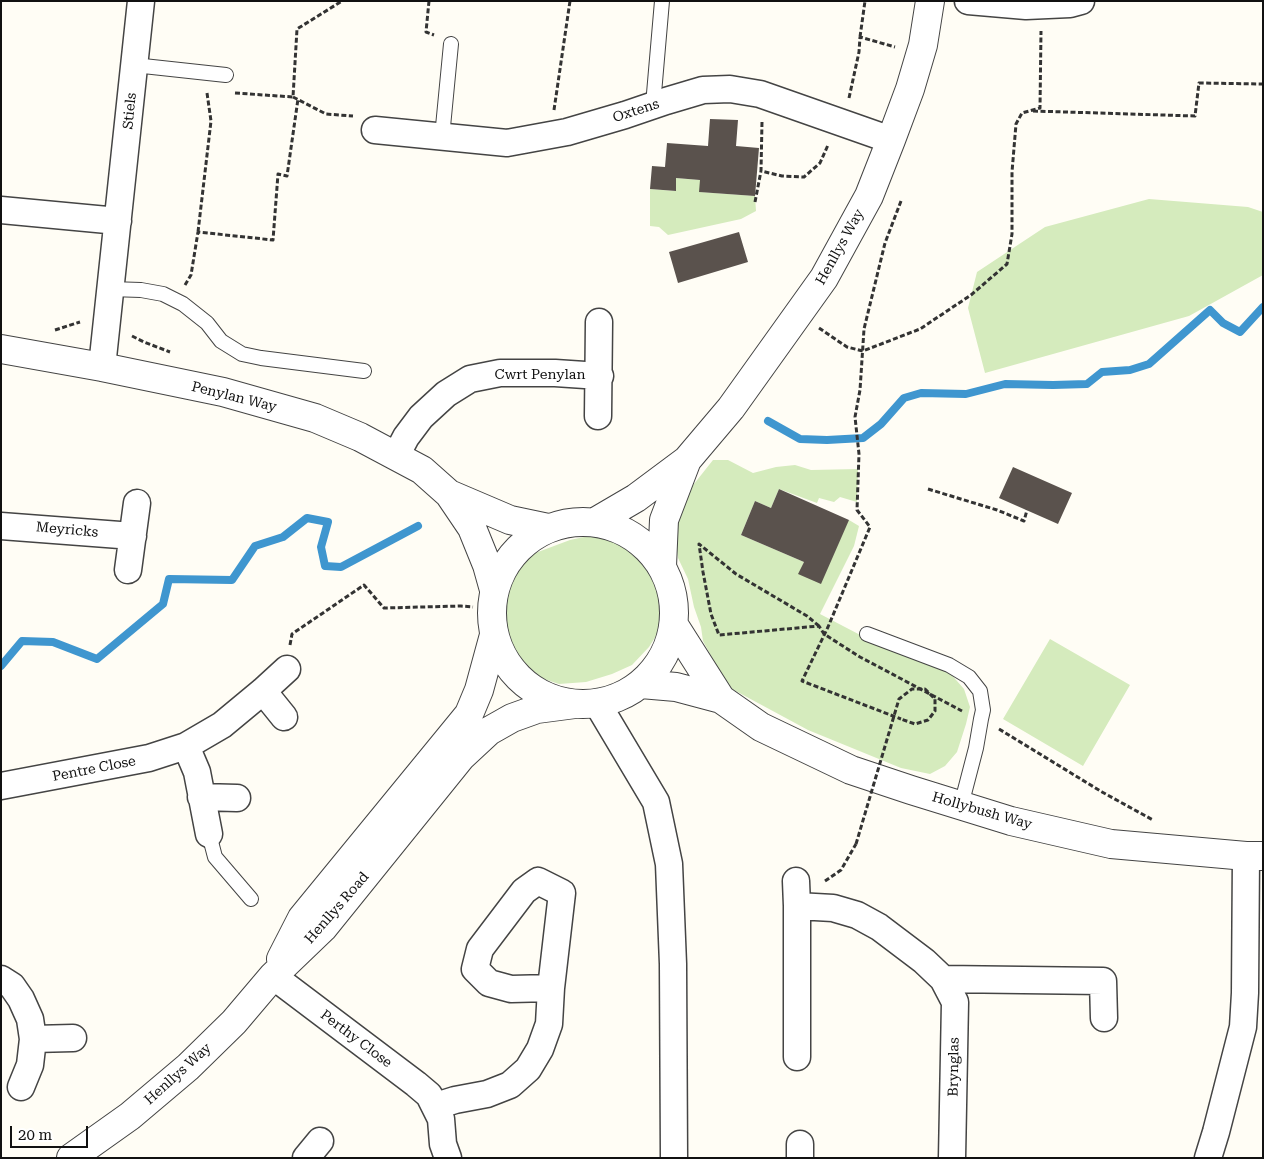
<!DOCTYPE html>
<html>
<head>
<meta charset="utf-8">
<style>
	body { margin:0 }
	#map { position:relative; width:1264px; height:1159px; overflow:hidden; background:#fffdf5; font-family:"Roboto Serif",serif }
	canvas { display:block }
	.frame { position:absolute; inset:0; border:2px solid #111; pointer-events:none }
	.scale { position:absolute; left:10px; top:1126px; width:78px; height:22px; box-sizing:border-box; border:2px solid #111; border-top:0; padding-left:6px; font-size:15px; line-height:18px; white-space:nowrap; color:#111; -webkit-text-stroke:4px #fff; paint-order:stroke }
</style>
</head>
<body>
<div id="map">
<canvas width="1264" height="1159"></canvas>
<div class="frame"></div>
<div class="scale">20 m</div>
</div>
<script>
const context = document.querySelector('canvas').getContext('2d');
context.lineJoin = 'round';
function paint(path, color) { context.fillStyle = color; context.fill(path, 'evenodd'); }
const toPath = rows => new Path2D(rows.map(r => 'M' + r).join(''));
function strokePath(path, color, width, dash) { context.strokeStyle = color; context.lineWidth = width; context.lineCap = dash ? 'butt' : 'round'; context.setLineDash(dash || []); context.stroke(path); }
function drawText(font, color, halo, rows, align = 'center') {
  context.font = font + ' "Roboto Serif",serif'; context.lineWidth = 5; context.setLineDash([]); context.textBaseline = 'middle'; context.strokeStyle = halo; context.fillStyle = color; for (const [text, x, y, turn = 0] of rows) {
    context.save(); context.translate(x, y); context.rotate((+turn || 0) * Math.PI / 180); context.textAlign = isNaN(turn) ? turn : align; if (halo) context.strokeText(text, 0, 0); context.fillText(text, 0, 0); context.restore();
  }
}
const green = toPath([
	[676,178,700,180,700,192,755,196,756,211,741,219,668,235,659,227,650,226,650,189,675,191],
	[1149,199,1248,207,1263,212,1263,275,1189,316,985,373,968,308,977,272,1045,227],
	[713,460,728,460,753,473,776,467,795,465,811,470,858,469,857,502,840,497,834,502,819,498,817,503,779,489,771,508,755,501,741,535,804,562,799,574,849,520,859,526,854,546,820,614,866,638,950,673,964,689,970,707,966,724,957,752,945,766,930,774,901,768,808,730,732,689,715,663,703,641,701,627,694,607,688,579,678,558,675,536,676,522,690,489],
	[593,535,616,538,636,552,652,569,661,589,664,613,661,628,649,647,632,665,612,674,586,682,559,684,535,676,517,661,505,642,500,620,501,599,507,583,517,568,530,555,570,540],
	[1050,639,1130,685,1083,766,1003,719]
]);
const stream = toPath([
	[768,421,800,439,827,440,863,438,881,424,904,398,921,393,966,394,1005,384,1053,385,1087,384,1102,372,1130,370,1149,364,1210,310,1223,323,1240,332,1263,307],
	[1,666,22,641,53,642,97,659,163,604,169,579,232,580,255,546,283,537,307,518,328,522,321,547,325,566,341,567,418,526]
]);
const building = toPath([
	[710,119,738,120,736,146,759,148,755,196,699,192,700,180,676,178,676,191,650,189,652,166,665,167,667,143,708,146],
	[739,232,748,262,678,283,669,252],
	[1013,467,1072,493,1058,524,999,498],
	[779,489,849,520,821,584,798,574,804,562,741,535,755,501,771,508]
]);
const path = toPath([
	[429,1,426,32,434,35],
	[860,37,865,1],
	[235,93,293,97,297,29,342,1],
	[293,97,326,114,353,116],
	[849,98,859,52,860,37,895,47],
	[554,110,570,1],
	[1033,111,1195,116,1199,83,1263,84],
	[762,122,761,171,782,176,804,177,820,163,828,145],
	[901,201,885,243,864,329,860,390,855,417,859,454,857,510,870,527,828,627,802,681,901,719],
	[755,202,761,171],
	[198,232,211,121,207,93],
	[185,285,191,275,198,232,273,240,278,174,287,176,298,99],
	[819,328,847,347,863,351,920,329,971,295,1007,264,1012,234,1012,172,1016,124,1022,113,1040,108,1041,31],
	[55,330,80,322],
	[132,336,144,342,170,352],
	[928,489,997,510,1024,521,1027,510],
	[819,626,807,616,736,574,699,544,703,572,711,614,719,635,819,626,824,634,860,657,962,711],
	[290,645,292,634,364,585,384,608,461,606,473,607],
	[999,729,1102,792,1153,820],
	[825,881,841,870,856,844]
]);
const service = toPath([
	[134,65,226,75],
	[653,105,662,1],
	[442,137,451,44],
	[110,289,141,290,163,294,183,304,207,323,221,341,242,354,261,358,364,371],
	[867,634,949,665,969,677,980,691,983,710,981,719,976,748,964,794,959,805],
	[209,834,215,857,251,899]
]);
const minor = toPath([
	[968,1,1026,6,1070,4,1081,1],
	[375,130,507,143,567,132,625,115,666,101,703,90,730,89,760,94,891,140],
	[1,210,118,221],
	[102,367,141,1],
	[598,416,599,322],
	[396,456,406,437,421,417,446,394,470,379,500,373,555,373,600,376],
	[1,526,133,536],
	[128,570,137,503],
	[263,691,284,717],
	[597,703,656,802,669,864,673,964,674,1158],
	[186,746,197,772,209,834],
	[1,786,149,758,186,746,222,725,263,691,287,669],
	[201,797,237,798],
	[796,881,797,906],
	[273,976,416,1084,429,1095,441,1119,443,1144,448,1158],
	[1,979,12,986,21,999,30,1019,33,1039,30,1065,21,1087],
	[943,979,1103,981,1104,1018],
	[33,1039,73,1038],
	[797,1057,797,906,833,908,857,915,879,927,924,961,943,979,955,1002,952,1158],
	[436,1106,455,1100,487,1094,510,1085,528,1069,540,1049,549,1024,551,988,562,893,538,881,524,891,480,949,475,969,489,983,511,989,551,988],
	[800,1144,800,1158],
	[306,1158,320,1141],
	[1208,1158,1216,1132,1243,1027,1245,993,1246,856]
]);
const tertiary = toPath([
	[1,349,102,367,223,392,315,418,360,437,422,470,449,494,472,528,487,565,494,590],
	[449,494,510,520,548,528],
	'492 613a91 91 0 1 1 182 0a91 91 0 1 1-182 0Z',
	[595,522,636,498,687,460,731,408,824,278,869,196,891,140,910,89,923,45,930,1],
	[662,566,664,520,687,460],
	[674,625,721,699,761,727,851,770,911,790,1011,821,1111,844,1246,856,1263,856],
	[641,684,676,687,721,699],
	[281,959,302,918,469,714,479,690,494,635],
	[71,1158,130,1116,188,1067,234,1022,273,976,323,928,461,757,489,731,512,718,537,709,575,704]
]);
const pathBridge = toPath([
	[856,844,899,699,912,689,925,689,935,699,935,711,928,720,915,724,901,719]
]);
const streetNames = [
	["Stiels",130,111,-84],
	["Oxtens",636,111,-18],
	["Henllys Way",840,247,-61],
	["Cwrt Penylan",540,375],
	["Penylan Way",234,397,14],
	["Meyricks",67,530,5],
	["Pentre Close",94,769,-11],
	["Hollybush Way",982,811,16],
	["Henllys Road",337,908,-49],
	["Perthy Close",356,1039,37],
	["Brynglas",954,1067,-89],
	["Henllys Way",178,1074,-42]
];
paint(green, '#d5ebbd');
strokePath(stream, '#3f96cf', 8);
paint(building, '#5a524d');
strokePath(service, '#444', 16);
strokePath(minor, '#444', 29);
strokePath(tertiary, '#444', 30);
strokePath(path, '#333', 3, [5, 2.5]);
strokePath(service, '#fff', 14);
strokePath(minor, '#fff', 26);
strokePath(tertiary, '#fff', 28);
strokePath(pathBridge, '#333', 3, [5, 2.5]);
drawText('14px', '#111', '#fff', streetNames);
</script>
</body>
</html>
